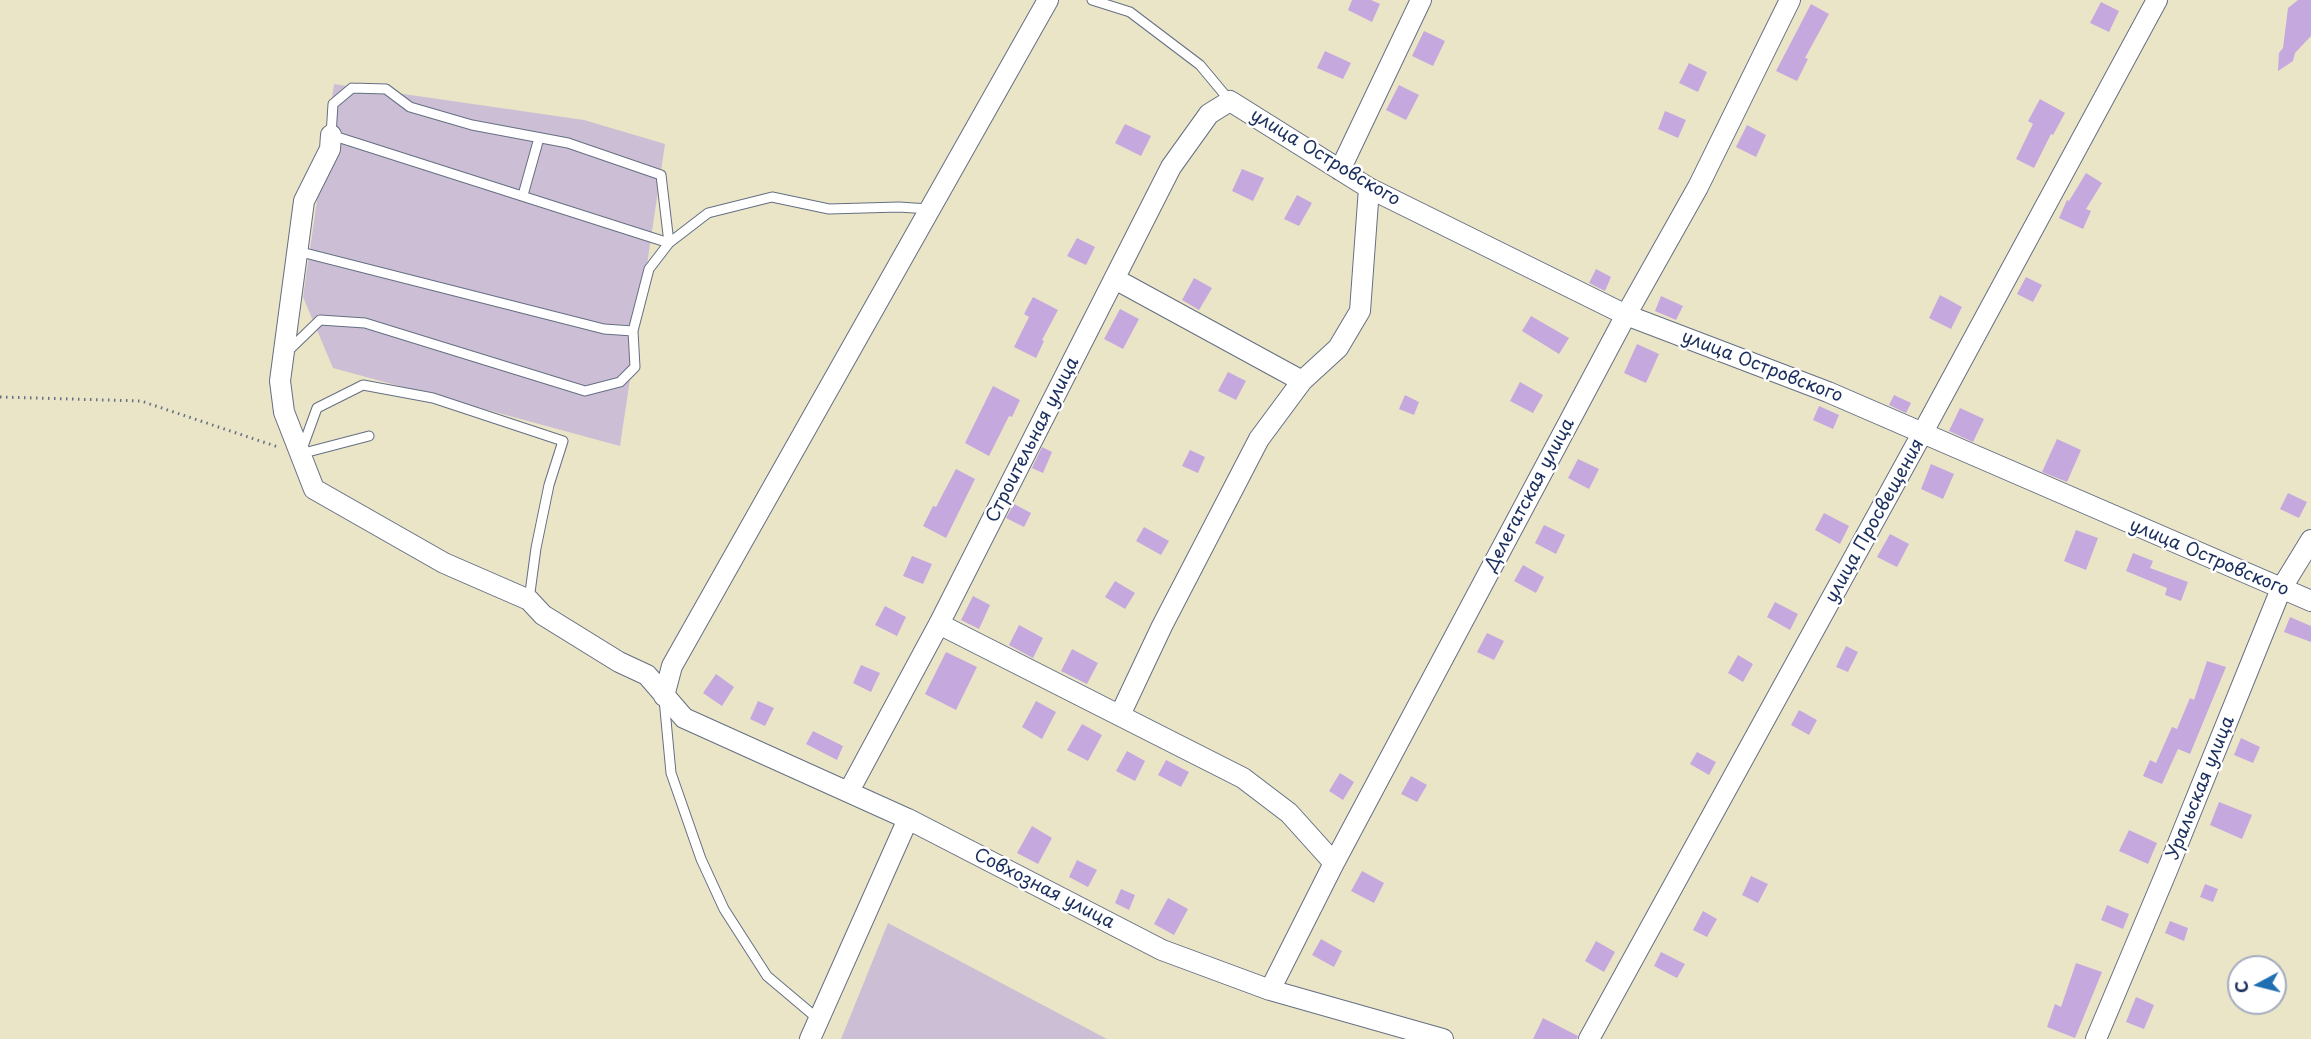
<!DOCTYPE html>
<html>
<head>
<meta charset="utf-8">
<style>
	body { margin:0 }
	#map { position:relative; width:2311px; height:1039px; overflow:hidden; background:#ebe5c7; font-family:"Playpen Sans",sans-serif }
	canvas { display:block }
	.north { position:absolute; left:2227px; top:955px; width:60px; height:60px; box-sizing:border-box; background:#fff; border:2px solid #a4acbf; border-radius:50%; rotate:263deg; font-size:16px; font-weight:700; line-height:24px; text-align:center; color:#1b2f5e }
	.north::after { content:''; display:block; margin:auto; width:21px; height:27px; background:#1f6fb2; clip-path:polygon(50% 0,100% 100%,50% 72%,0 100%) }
</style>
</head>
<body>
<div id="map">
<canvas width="2311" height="1039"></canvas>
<div class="north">С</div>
</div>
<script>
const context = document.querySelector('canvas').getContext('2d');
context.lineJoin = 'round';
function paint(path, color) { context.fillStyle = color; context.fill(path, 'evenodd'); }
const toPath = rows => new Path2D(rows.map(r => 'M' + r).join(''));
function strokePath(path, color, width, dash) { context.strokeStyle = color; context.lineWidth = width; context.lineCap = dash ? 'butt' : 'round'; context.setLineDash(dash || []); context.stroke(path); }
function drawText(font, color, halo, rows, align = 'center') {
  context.font = font + ' "Playpen Sans",sans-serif'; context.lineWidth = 5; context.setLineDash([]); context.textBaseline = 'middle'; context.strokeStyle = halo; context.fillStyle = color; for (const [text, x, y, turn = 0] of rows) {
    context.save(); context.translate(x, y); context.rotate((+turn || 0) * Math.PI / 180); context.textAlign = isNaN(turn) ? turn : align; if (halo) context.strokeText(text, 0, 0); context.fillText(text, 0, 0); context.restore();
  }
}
const industrial = toPath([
	[334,84,584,120,665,144,620,446,333,368,303,297],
	[888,923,1107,1039,841,1039]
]);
const building = toPath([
	[1352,0,1371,0,1380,4,1372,22,1348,10],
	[2298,0,2311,0,2311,36,2295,53,2293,61,2278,71,2279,53,2283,48,2288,8],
	[2101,2,2119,11,2109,32,2090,23],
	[1811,4,1829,14,1805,58,1808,59,1797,81,1776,71],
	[1424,31,1445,41,1433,66,1412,56],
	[1325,51,1351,63,1343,79,1317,68],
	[1689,63,1707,72,1698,92,1679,83],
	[1399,85,1419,95,1406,120,1386,110],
	[2040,99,2065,113,2053,135,2051,134,2034,168,2016,159,2033,124,2028,121],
	[1665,111,1686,120,1678,138,1658,129],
	[1125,124,1151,136,1141,156,1115,143],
	[1747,125,1766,135,1756,157,1736,147],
	[1242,169,1264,178,1253,201,1232,191],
	[2086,173,2102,183,2086,209,2091,211,2083,229,2059,218,2067,200,2069,201],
	[1297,195,1312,203,1299,226,1284,219],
	[1077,238,1095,247,1086,265,1067,256],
	[1596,269,1611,277,1605,291,1589,283],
	[2026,277,2042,285,2033,302,2017,294],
	[1194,278,1212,288,1199,310,1182,300],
	[1940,295,1962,307,1951,329,1929,318],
	[1661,296,1683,306,1676,320,1655,311],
	[1033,297,1058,310,1042,340,1044,341,1036,358,1014,347,1029,317,1024,314],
	[1120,309,1139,319,1123,349,1104,339],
	[1531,316,1569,338,1559,354,1522,331],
	[1637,344,1659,354,1646,383,1624,373],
	[1228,372,1246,381,1236,400,1218,391],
	[1520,382,1543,395,1533,413,1510,401],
	[993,386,1020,400,1012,417,1009,416,989,456,965,443],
	[1405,395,1419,402,1414,415,1399,409],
	[1894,395,1911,403,1906,413,1889,405],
	[1819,406,1839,415,1833,429,1813,420],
	[1960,408,1984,419,1973,442,1949,431],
	[2057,439,2081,450,2067,482,2042,472],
	[1042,447,1052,452,1043,473,1032,468],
	[1190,450,1205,457,1198,473,1182,466],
	[1578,459,1599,469,1589,489,1568,478],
	[1931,464,1954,474,1943,499,1921,489],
	[956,469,975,479,946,538,923,526,933,506,936,507],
	[2288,493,2307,502,2299,518,2280,509],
	[1014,504,1031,513,1024,527,1006,518],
	[1824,513,1849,526,1840,544,1815,530],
	[1544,525,1565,535,1556,554,1535,543],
	[1144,527,1169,541,1161,555,1136,541],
	[2076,530,2098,538,2086,570,2064,561],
	[1890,534,1909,544,1897,567,1877,557],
	[2133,553,2153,561,2150,568,2188,582,2181,601,2165,595,2167,588,2126,571],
	[912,556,932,564,923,584,903,576],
	[1523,565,1544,577,1536,593,1514,581],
	[1115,581,1135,593,1125,609,1105,597],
	[973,596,990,605,979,629,961,620],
	[1775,602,1798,614,1790,630,1767,617],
	[885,606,906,617,897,636,875,625],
	[2290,617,2311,626,2311,642,2284,632],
	[1019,625,1043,638,1033,658,1009,645],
	[1487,633,1504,641,1494,660,1477,652],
	[1846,646,1858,652,1848,672,1836,667],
	[1072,649,1098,663,1087,684,1061,671],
	[946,652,977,667,956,710,925,694],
	[1738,655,1753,664,1743,682,1728,673],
	[2207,661,2226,667,2190,754,2178,749,2162,784,2143,776,2150,760,2156,763,2172,727,2177,729,2190,698,2194,700],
	[861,665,880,673,871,692,853,683],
	[716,674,734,687,722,706,703,693],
	[758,701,774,708,765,726,750,719],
	[1036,701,1056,712,1042,739,1022,727],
	[1799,710,1817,720,1809,735,1791,725],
	[1082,724,1102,735,1088,761,1067,750],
	[813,731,843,746,837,760,806,744],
	[2241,738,2260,747,2253,763,2234,755],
	[1127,751,1145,761,1135,781,1116,771],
	[1697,752,1716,762,1709,775,1690,764],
	[1166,760,1189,772,1181,787,1158,775],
	[1340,773,1354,782,1343,800,1329,791],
	[1411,776,1427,785,1417,802,1401,794],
	[2219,802,2252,815,2242,839,2210,825],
	[1032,826,1052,838,1038,864,1017,853],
	[2129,830,2157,843,2148,864,2119,851],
	[1077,860,1097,870,1088,887,1069,877],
	[1362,871,1384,883,1374,903,1351,891],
	[1751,876,1768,884,1758,903,1742,895],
	[2205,884,2218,889,2213,902,2200,897],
	[1121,889,1135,895,1129,910,1115,903],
	[1168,898,1188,909,1174,935,1154,924],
	[2107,905,2129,914,2123,929,2101,920],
	[1703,911,1717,919,1707,937,1693,930],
	[2170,921,2188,928,2184,941,2165,933],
	[1321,939,1342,951,1334,967,1312,955],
	[1596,941,1615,952,1604,972,1585,961],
	[1661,952,1685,964,1677,978,1654,966],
	[2076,963,2102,972,2075,1038,2047,1027,2055,1004,2061,1007],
	[2136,997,2154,1005,2144,1029,2126,1022],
	[1543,1018,1578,1036,1577,1039,1533,1039]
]);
const path = toPath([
	[0,397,141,401,278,447]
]);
const service = toPath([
	[1092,0,1130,12,1200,65,1230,101],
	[352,88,386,89,410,107,472,125,568,143,661,175,669,243,331,135,333,104,352,88],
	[523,195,539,138],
	[297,251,604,329,633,331],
	[288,351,320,320,365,323,585,391,620,382,635,367,633,331,649,269,669,243,708,213,772,197,829,209,899,207,929,209],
	[302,449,317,408,363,385,433,398,563,441,549,485,536,548,529,600],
	[300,454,369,436],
	[664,699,671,773,701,859,724,909,767,976,818,1019]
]);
const minor = toPath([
	[331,135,330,149,304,201,280,381,284,412,314,489,444,563,529,600,543,615,619,662,647,675,684,718,908,819,1162,950,1270,990,1443,1039],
	[1340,170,1421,0],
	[1115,279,1302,381],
	[939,624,1243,778,1289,813,1334,863],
	[664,696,672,666,1048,0],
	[1120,715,1162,626,1259,439,1302,381,1338,348,1360,311,1369,188],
	[849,791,939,624,1171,167,1209,114,1230,101,1369,188,1626,315,1828,392,2311,601],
	[1270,990,1334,863,1626,315,1698,187,1790,0],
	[810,1039,908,819],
	[1589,1039,1923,432,2157,0],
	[2096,1039,2166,873,2281,589,2311,540]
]);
const streetNames = [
	["улица Островского",1325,158,31],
	["улица Островского",1762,367,21],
	["Строительная улица",1033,440,-63],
	["Делегатская улица",1530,495,-62],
	["улица Просвещения",1875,521,-61],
	["улица Островского",2209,558,23],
	["Уральская улица",2201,788,-68],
	["Совхозная улица",1044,889,27]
];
paint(industrial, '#ccbed4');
paint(building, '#c5a8de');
strokePath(service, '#646f83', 11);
strokePath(minor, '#646f83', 22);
strokePath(path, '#646f83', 3, [1.5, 4.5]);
strokePath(service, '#fff', 9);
strokePath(minor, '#fff', 20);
drawText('18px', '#1b2f5e', '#fff', streetNames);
</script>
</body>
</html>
